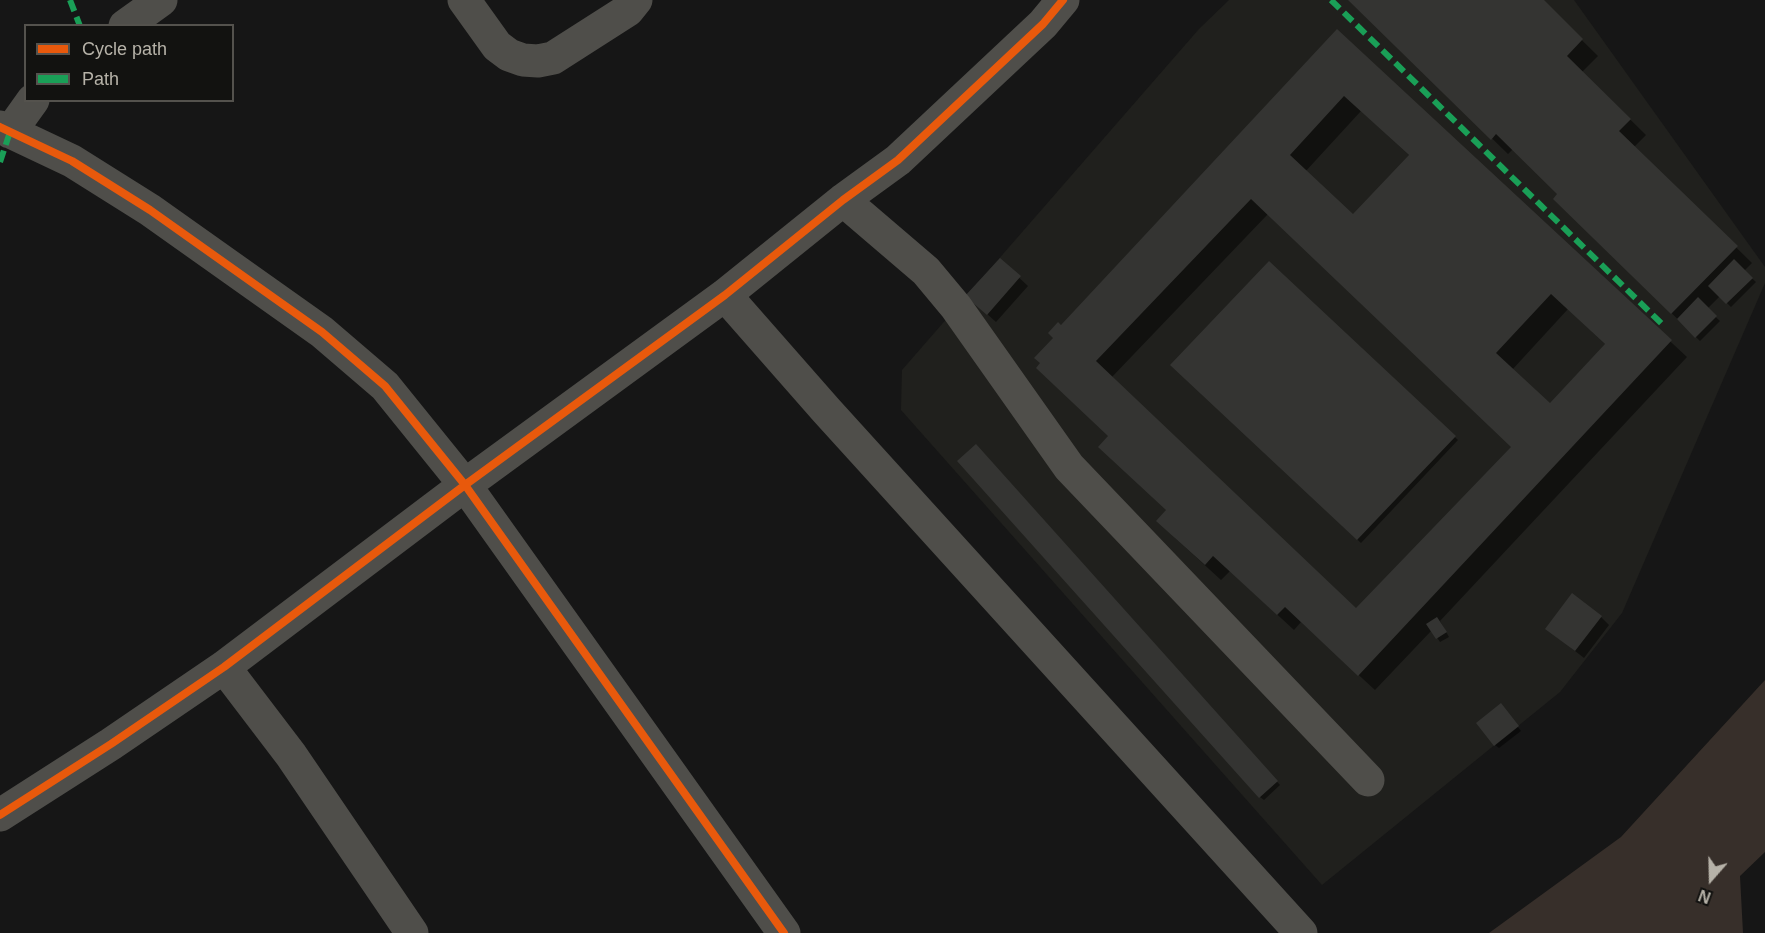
<!DOCTYPE html>
<html>
<head>
<meta charset="utf-8">
<style>
	body { margin:0 }
	#map { position:relative; width:1765px; height:933px; overflow:hidden; background:#161616; font-family:Helvetica,sans-serif }
	canvas { display:block }
	.legend { position:absolute; left:24px; top:24px; width:210px; height:78px; box-sizing:border-box; background:#121210; border:2px solid #54524d; margin:0; padding:8px 10px; list-style:none; font-size:18px; color:#b6b2a8 }
	.legend li { display:flex; align-items:center; gap:12px; height:30px }
	.legend b { width:30px; border:2px solid #54524d }
	.north { position:absolute; left:1681px; top:849px; width:60px; height:60px; -webkit-text-stroke:4px #121210; paint-order:stroke; rotate:200deg; font-size:16px; font-weight:700; line-height:24px; text-align:center; color:#b6b2a8 }
	.north::after { content:''; display:block; margin:auto; width:21px; height:27px; background:#b6b2a8; clip-path:polygon(50% 0,100% 100%,50% 72%,0 100%) }
</style>
</head>
<body>
<div id="map">
<canvas width="1765" height="933"></canvas>
<ul class="legend">
<li><b style="height:8px;background:#e8590c"></b>Cycle path</li>
<li><b style="height:8px;background:#1a9f57"></b>Path</li>
</ul>
<div class="north">N</div>
</div>
<script>
const context = document.querySelector('canvas').getContext('2d');
context.lineJoin = 'round';
function paint(path, color) { context.fillStyle = color; context.fill(path, 'evenodd'); }
const toPath = rows => new Path2D(rows.map(r => 'M' + r).join(''));
function strokePath(path, color, width, dash) { context.strokeStyle = color; context.lineWidth = width; context.lineCap = dash ? 'butt' : 'round'; context.setLineDash(dash || []); context.stroke(path); }
const built = toPath([
	[1229,0,1574,0,1765,267,1765,283,1622,613,1560,692,1322,885,901,410,902,370,1199,29]
]);
const water = toPath([
	[1765,680,1765,852,1740,876,1743,933,1489,933,1621,837]
]);
const shadow = toPath([
	[1350,0,1541,0,1598,56,1582,72,1646,135,1634,147,1752,263,1744,271,1756,282,1731,307,1720,296,1707,309,1720,321,1700,341,1555,199,1559,195,1513,149,1508,154],
	[1337,31,1687,357,1440,621,1449,637,1440,642,1432,630,1375,690,1301,622,1294,630,1230,571,1221,580,1174,537,1167,511,1110,436,1055,338,1061,327],
	[1361,111,1410,156,1353,217,1305,172],
	[1268,214,1513,447,1356,610,1111,378],
	[1568,309,1606,345,1550,405,1512,370],
	[1000,260,1028,286,996,322,976,304],
	[1269,263,1458,440,1361,543,1172,365],
	[980,450,1280,785,1264,800,1260,797],
	[1601,617,1609,625,1584,658,1547,629],
	[1504,709,1521,731,1499,748,1495,745]
]);
const building = toPath([
	[1348,0,1544,0,1583,39,1567,56,1631,119,1619,131,1738,246,1671,314,1553,199,1557,194,1496,134,1491,140],
	[1337,29,1672,340,1358,676,1285,607,1277,615,1213,556,1205,565,1156,521,1166,510,1098,447,1108,436,1036,368,1040,363,1034,358,1053,338,1048,333,1058,322,1061,325],
	[1344,96,1409,155,1353,214,1290,155],
	[1251,199,1511,447,1356,608,1096,361],
	[1551,294,1605,344,1550,403,1496,353],
	[1000,258,1021,276,987,315,965,296],
	[1734,259,1753,278,1726,304,1708,286],
	[1269,261,1456,436,1357,540,1170,365],
	[1698,297,1717,316,1695,338,1677,319],
	[976,444,1278,781,1259,798,957,461],
	[1572,593,1602,616,1575,651,1545,629],
	[1437,617,1447,632,1436,639,1426,624],
	[1501,703,1519,726,1494,746,1476,723]
]);
const minor = toPath([
	[464,0,497,46,509,55,523,60,538,61,553,58,628,10,636,0],
	[125,26,161,0],
	[0,127,72,161,150,210,322,332,385,386,465,485,784,933],
	[10,132,33,100],
	[843,200,926,271,956,307,1069,467,1368,780],
	[725,295,826,410,1301,933],
	[224,667,291,755,412,933],
	[0,815,111,744,224,667,465,485,725,295,843,200,898,160,1043,24,1063,0]
]);
const quiet = toPath([
	[70,0,80,26],
	[1331,0,1662,324],
	[0,162,10,132]
]);
const cycleway = toPath([
	[0,127,72,161,150,210,322,332,385,386,465,485,784,933],
	[0,815,111,744,224,667,465,485,725,295,843,200,898,160,1043,24,1063,0]
]);
paint(built, '#20201d');
paint(water, '#372f2a');
paint(shadow, '#0007');
paint(building, '#343432');
strokePath(minor, '#4f4e4a', 33);
strokePath(quiet, '#1a9f57', 6, [12, 6]);
strokePath(cycleway, '#e8590c', 8);
</script>
</body>
</html>
